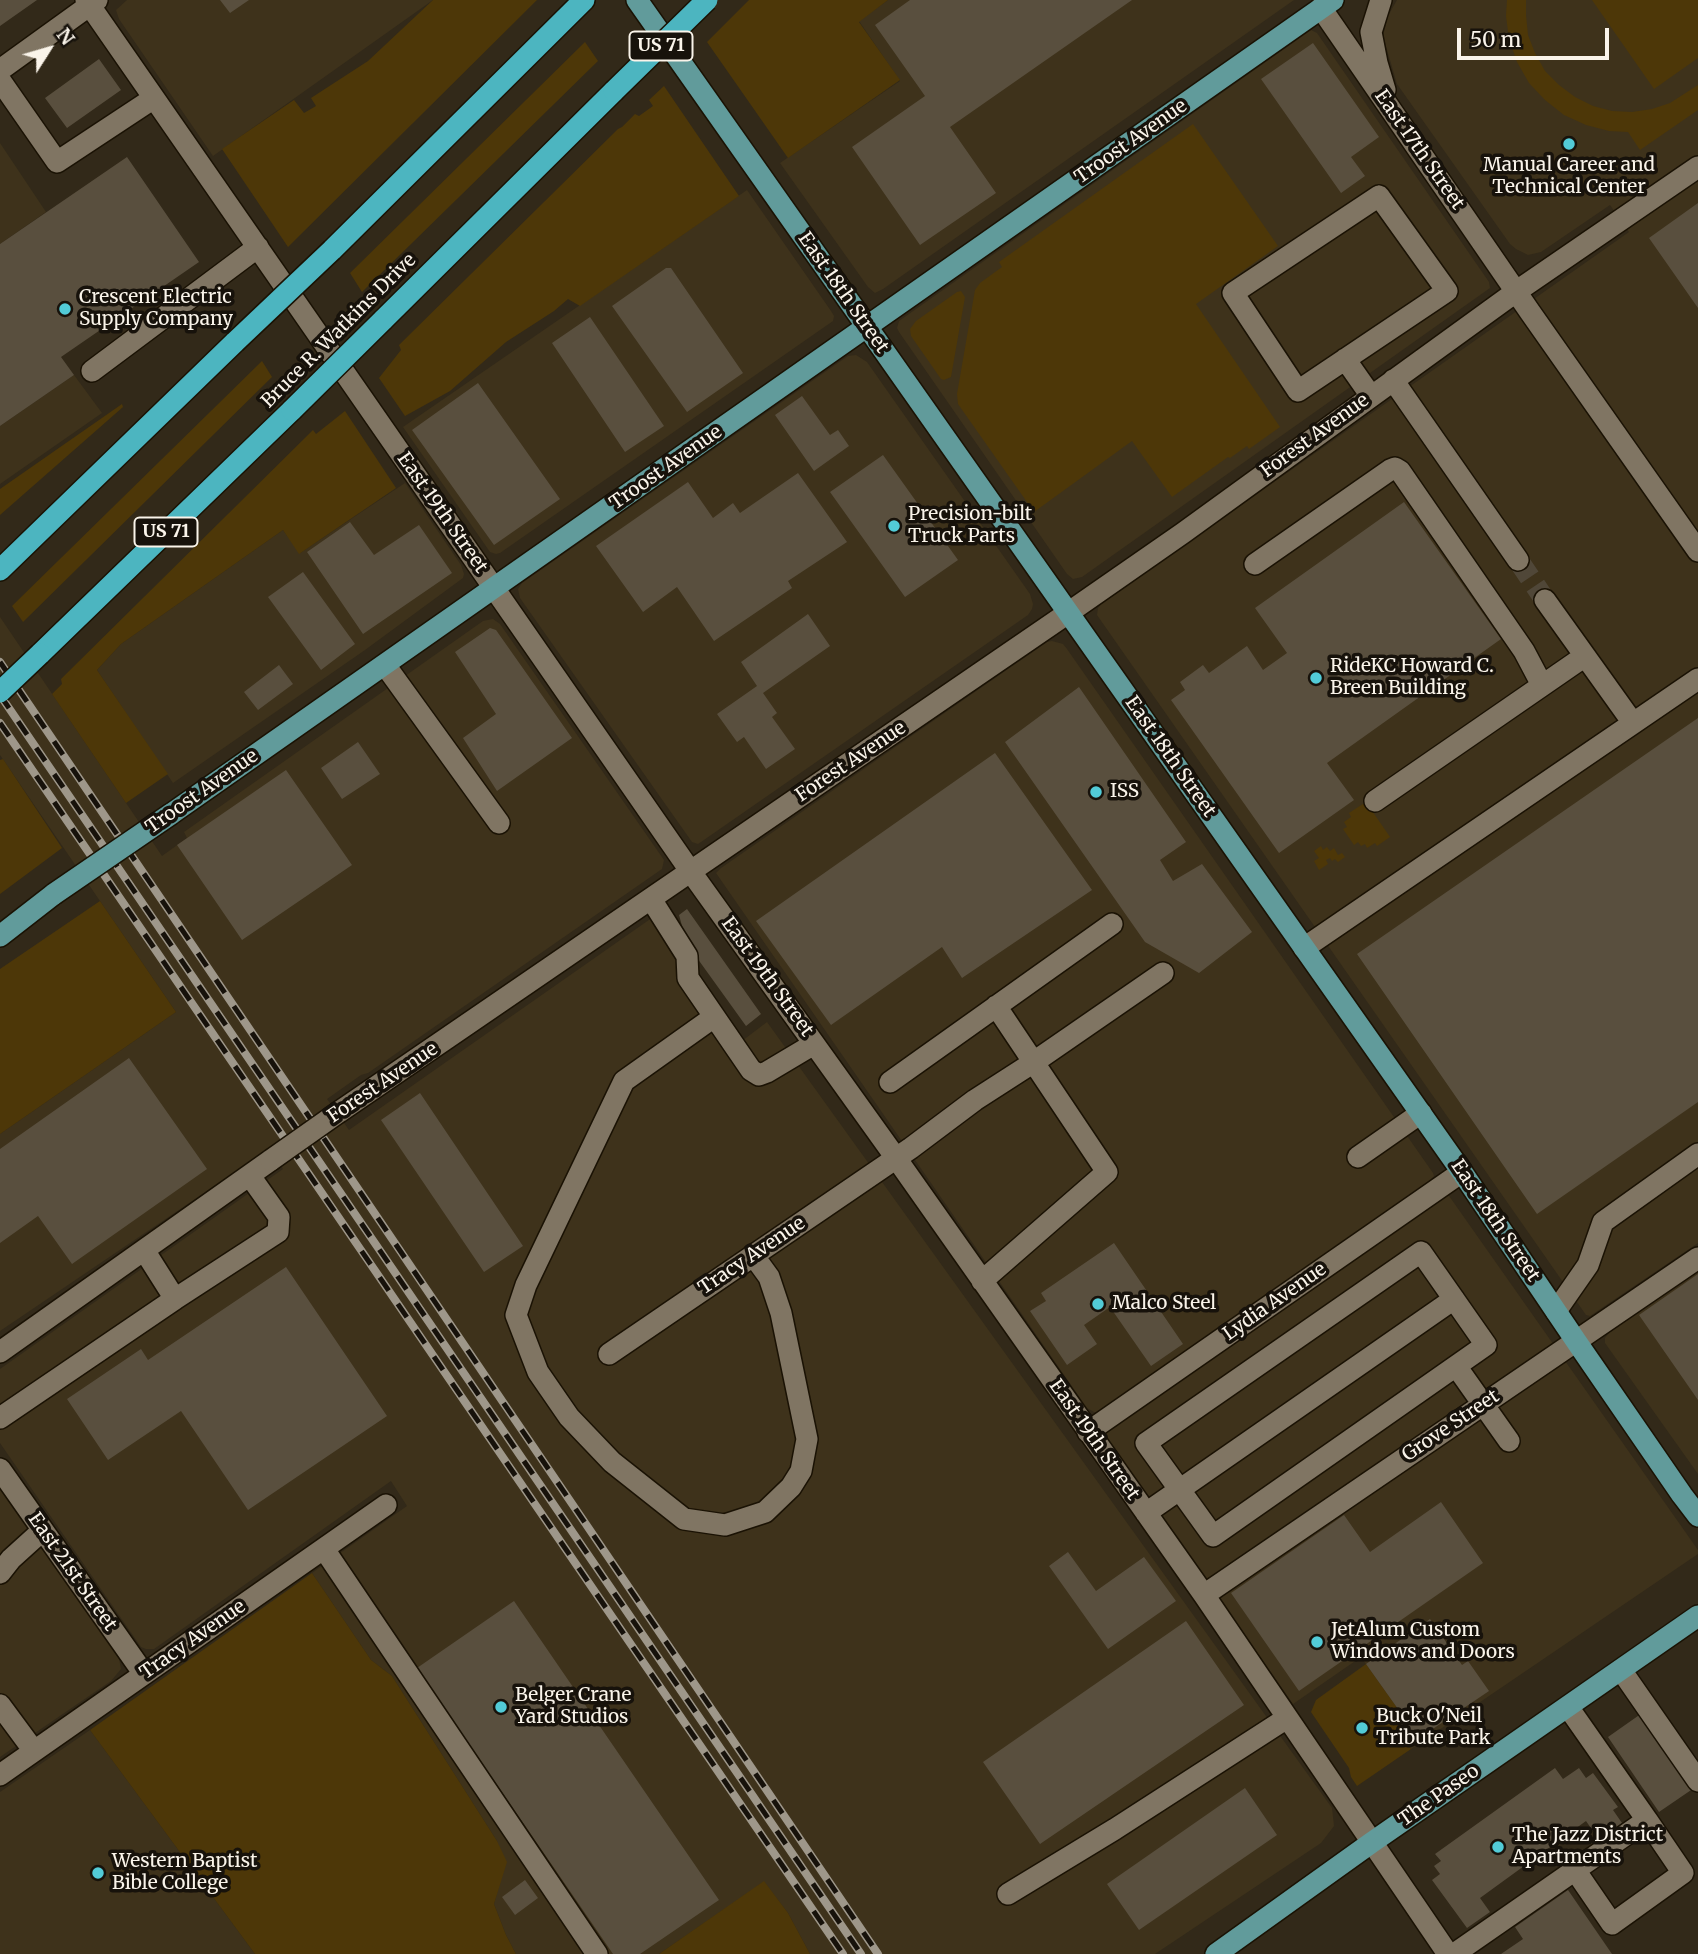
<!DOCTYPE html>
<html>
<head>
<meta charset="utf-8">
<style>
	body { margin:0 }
	#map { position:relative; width:1698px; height:1954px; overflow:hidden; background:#322919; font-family:Merriweather,serif }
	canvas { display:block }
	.north { position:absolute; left:14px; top:14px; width:70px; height:70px; -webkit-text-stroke:5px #17120b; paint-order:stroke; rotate:53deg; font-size:19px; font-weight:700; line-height:28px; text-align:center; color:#faf4ea }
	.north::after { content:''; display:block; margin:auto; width:24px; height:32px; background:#faf4ea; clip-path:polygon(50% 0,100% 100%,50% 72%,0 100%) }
	.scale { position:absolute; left:1457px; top:28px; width:152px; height:32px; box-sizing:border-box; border:4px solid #faf4ea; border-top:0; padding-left:9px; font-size:21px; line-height:24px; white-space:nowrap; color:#faf4ea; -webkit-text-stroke:5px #17120b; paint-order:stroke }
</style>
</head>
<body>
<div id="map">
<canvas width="1698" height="1954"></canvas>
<div class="north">N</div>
<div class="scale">50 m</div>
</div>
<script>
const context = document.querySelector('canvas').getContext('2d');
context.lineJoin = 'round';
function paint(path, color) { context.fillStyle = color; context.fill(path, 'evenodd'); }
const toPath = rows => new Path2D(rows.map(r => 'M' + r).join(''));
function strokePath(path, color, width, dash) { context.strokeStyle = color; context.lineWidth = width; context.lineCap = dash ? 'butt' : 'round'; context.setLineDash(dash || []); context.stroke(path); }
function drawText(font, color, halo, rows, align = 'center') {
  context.font = font + ' Merriweather,serif'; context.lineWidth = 7; context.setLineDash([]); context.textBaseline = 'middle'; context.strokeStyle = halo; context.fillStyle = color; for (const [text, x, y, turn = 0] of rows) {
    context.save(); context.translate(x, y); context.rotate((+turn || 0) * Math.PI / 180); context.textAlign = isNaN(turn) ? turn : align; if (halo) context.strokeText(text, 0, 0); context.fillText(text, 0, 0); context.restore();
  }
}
const built = toPath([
	[127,0,433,0,213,156,119,19,116,10],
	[888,0,1294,0,883,289,875,293,868,287,780,163,900,81,859,21],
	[1397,0,1698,0,1698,1243,1590,1316,1586,1315,1097,615,1098,608,1101,604,1629,232,1610,205,1541,252,1528,255,1516,249,1510,244,1397,84,1383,36,1388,16],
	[1311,30,1317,33,1489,282,1490,288,1082,577,1073,579,1067,574,899,332,897,328,899,321],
	[0,143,46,212,0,244],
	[747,190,831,311,834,316,833,321,500,553,496,554,490,552,403,427],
	[856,355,867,362,1030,594,1033,604,1032,609,1028,615,701,842,698,844,692,842,520,598,518,589,522,583,848,356],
	[74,375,102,413,0,484,0,426],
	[405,483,461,565,464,574,463,578,365,650,173,783,97,670,121,644,283,530,300,553],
	[0,617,162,856,187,838,184,832,483,621,493,619,500,624,664,860,662,869,368,1073,361,1075,327,1099,349,1130,656,915,742,1041,767,1022,1332,1808,1334,1826,1321,1843,1155,1954,810,1954,788,1913,764,1882,659,1954,516,1954,506,1935,494,1904,499,1885,497,1841,392,1676,371,1660,312,1573,407,1506,391,1481,154,1649,146,1649,141,1647,0,1443,0,1369,283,1169,269,1149,0,1331,0,1134,176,1012,0,755],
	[1052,641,1063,644,1067,649,1433,1173,1434,1176,1428,1182,1099,1412,1094,1412,1087,1408,716,873,721,868,1047,642],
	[1447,1193,1698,1550,1698,1554,1411,1749,1408,1745,1412,1743,1391,1713,1397,1709,1361,1657,1293,1704,1103,1432],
	[1698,1271,1698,1474,1605,1343,1605,1338,1610,1332],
	[0,1481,118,1654,121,1669,111,1681,0,1757],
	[90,1730,255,1954,0,1954,0,1792]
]);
const green = toPath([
	[433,0,537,0,288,247,222,149,294,100,304,113,316,106,311,98,368,61],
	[749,0,888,0,859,22,900,80,788,158,707,42],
	[1507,0,1526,0,1526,15,1528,35,1535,53,1545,71,1559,85,1575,97,1593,106,1612,111,1632,112,1652,109,1670,103,1698,85,1698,110,1640,150,1628,132,1609,131,1586,125,1564,115,1545,100,1529,83,1517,62,1509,39,1506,16],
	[1592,0,1698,0,1698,58,1654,89],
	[585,42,598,61,362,292,350,273],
	[664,86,739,196,580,306,568,299,554,311,506,342,450,391,405,416,379,378,401,350,399,345,618,129,622,127,635,114,639,116,653,106,649,100],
	[1193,124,1278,246,1196,304,1280,427,1249,449,1247,446,1230,458,1228,457,1172,497,1132,441,1034,512,958,404,957,394,975,290,980,283,1002,267,999,262],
	[961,291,965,297,951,377,944,380,941,379,911,336,910,329,916,321,957,292],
	[262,361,272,377,23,622,12,606],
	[122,404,123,407,0,515,0,489],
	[345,411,396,488,299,554,283,530,121,644,97,670,168,774,126,803,52,694,62,684,61,679,313,430,316,434],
	[3,759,62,848,0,894,0,760],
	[1366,802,1390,837,1377,846,1375,843,1367,848,1365,844,1361,846,1358,842,1354,845,1343,829,1347,827,1344,822,1351,817,1349,813],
	[1321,846,1323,850,1327,847,1330,851,1334,848,1338,855,1342,853,1345,857,1338,862,1335,859,1332,861,1330,858,1326,860,1328,864,1319,870,1314,861,1319,858,1314,851],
	[100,901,176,1012,0,1134,0,969],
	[312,1573,371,1660,392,1676,497,1841,507,1862,494,1904,506,1935,516,1954,255,1954,90,1730],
	[1366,1664,1398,1709,1392,1714,1412,1743,1408,1745,1411,1749,1357,1786,1351,1777,1349,1768,1311,1712,1316,1700],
	[764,1881,788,1913,810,1954,659,1954]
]);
const building = toPath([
	[0,0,37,0,0,26],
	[220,0,249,0,230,13],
	[910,0,1132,0,950,127,996,193,920,245,852,147,925,96,875,25],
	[1313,43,1379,137,1351,157,1365,176,1341,193,1261,79],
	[99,59,121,90,67,128,45,98],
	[127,157,199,262,61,357,74,375,0,426,0,244],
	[1698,203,1698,308,1649,238],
	[666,268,671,268,743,373,687,412,612,306],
	[590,317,664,426,625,452,552,343],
	[478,383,560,499,494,545,412,430],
	[802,396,830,435,838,430,849,446,814,471,775,415],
	[883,455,958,560,905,597,830,492],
	[798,473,847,542,788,581,792,588,714,641,677,587,643,612,596,546,688,482,713,518,733,503,740,513],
	[1404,502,1501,639,1327,763,1354,800,1279,853,1171,700,1185,690,1180,682,1203,665,1209,673,1247,646,1263,670,1287,653,1255,608],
	[350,522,374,555,419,525,452,573,363,634,307,552],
	[303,572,355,644,321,670,268,597],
	[808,614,830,646,763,693,777,713,772,717,795,749,766,769,744,737,737,742,717,714,757,686,741,662],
	[490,628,496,630,572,738,497,791,463,738,496,714,455,652],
	[279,665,293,684,258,710,244,692],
	[1079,687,1186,842,1160,860,1173,881,1202,864,1252,932,1199,973,1145,942,1005,742],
	[1698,718,1698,1102,1537,1214,1357,954],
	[358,742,380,774,342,799,321,768],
	[995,753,1092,890,962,978,942,947,831,1025,756,921],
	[286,770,352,865,242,940,177,845],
	[687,909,761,1014,746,1026,687,944,679,915],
	[129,1058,207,1169,72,1264,38,1216,0,1243,0,1149],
	[420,1093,523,1246,484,1272,381,1120],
	[1114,1243,1183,1344,1151,1366,1110,1307,1084,1325,1097,1344,1067,1365,1030,1311,1046,1301,1041,1293],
	[286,1267,387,1416,248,1510,181,1411,108,1460,67,1399,141,1349,148,1360],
	[1698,1274,1698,1400,1639,1315],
	[1441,1502,1483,1563,1299,1691,1231,1593,1344,1515,1370,1552],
	[1068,1552,1096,1591,1144,1557,1176,1601,1108,1649,1049,1566],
	[514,1601,719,1900,640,1954,613,1954,417,1668],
	[1430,1619,1462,1665,1468,1661,1489,1691,1412,1743,1391,1713,1398,1709,1366,1664],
	[1186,1621,1244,1705,1040,1844,983,1762],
	[1645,1711,1697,1786,1659,1812,1608,1737],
	[1555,1768,1563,1779,1579,1768,1586,1778,1593,1773,1618,1807,1613,1810,1622,1823,1599,1840,1586,1821,1480,1898,1490,1912,1467,1928,1432,1880,1440,1874,1434,1866,1441,1861,1435,1854],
	[1245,1788,1277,1835,1139,1930,1107,1884],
	[525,1880,538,1898,515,1915,502,1897],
	[1568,1890,1612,1954,1501,1954,1523,1939,1515,1927]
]);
const minorTunnel = toPath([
	[1518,560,1545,600]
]);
const minor = toPath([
	[86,0,691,872,896,1158,1204,1595,1448,1954],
	[1381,0,1371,32,1377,63,1385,90],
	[1321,8,1530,312,1698,551],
	[0,70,97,0],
	[0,80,57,162,154,98],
	[1379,196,1447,291,1298,391,1233,293,1379,196],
	[1345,359,1371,396],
	[92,371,258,247],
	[1393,380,1518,560],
	[1255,564,1390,470,1395,468,1400,471,1524,651,1542,685],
	[1545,600,1633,723],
	[385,665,499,823],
	[1375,801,1585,656],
	[651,899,687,956,688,978,751,1070,759,1075,767,1072,814,1044],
	[1304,948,1698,679],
	[714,1017,624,1081,526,1285,516,1315,538,1372,569,1417,612,1462,684,1519,725,1525,765,1512,791,1487,801,1471,807,1439,781,1313,769,1277,753,1255],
	[890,1082,1112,924],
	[339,1112,1068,613,1183,533,1517,291,1698,167],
	[1358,1157,1421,1113],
	[1421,1252,1486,1345,1213,1536,1146,1443,1421,1252],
	[982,1281,1107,1172,996,1006],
	[175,1299,278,1232,279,1217,250,1176],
	[1556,1311,1588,1265,1603,1222,1698,1154],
	[0,1352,271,1160],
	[609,1354,911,1148,975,1100,1034,1062,1163,973],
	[1456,1366,1509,1441],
	[0,1418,175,1299,144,1250],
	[1088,1432,1462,1172],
	[0,1469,144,1674],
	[1146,1513,1454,1299],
	[324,1549,597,1954],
	[0,1573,11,1559,43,1530],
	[1204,1595,1698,1258],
	[1621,1670,1698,1781],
	[0,1705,34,1751],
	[0,1775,386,1505],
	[1575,1870,1612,1924,1683,1873,1647,1820],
	[1008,1894,1115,1829,1287,1718],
	[1454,1954,1647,1820,1568,1707]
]);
const major = toPath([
	[637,0,1462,1172,1576,1341,1682,1495,1698,1516],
	[171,814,1333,0],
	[0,936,54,894],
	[1216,1954,1371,1843,1698,1616]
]);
const highway = toPath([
	[332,250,584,0],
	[383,320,614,91],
	[0,570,235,342],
	[40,654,292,410]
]);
const rail = toPath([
	[0,662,878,1954],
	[0,695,861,1954],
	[0,723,843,1954]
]);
const minorBridge = toPath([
	[271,1160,339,1112]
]);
const majorBridge = toPath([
	[54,894,171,814]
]);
const highwayBridge = toPath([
	[614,91,707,0],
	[235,342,332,250],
	[292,410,383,320],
	[0,692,40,654]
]);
const markers = [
	[1569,144,7,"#52cbd7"],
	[65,309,7,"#52cbd7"],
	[894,526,7,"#52cbd7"],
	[1316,678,7,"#52cbd7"],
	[1096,792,7,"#52cbd7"],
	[1098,1304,7,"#52cbd7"],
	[1317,1642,7,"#52cbd7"],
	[501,1707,7,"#52cbd7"],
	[1362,1728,7,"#52cbd7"],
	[1498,1847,7,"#52cbd7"],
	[98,1873,7,"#52cbd7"]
];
const shields = [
	[661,46,63],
	[166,532,63]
];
const shieldNames = [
	["US 71",661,46],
	["US 71",166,532]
];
const streetNames = [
	["Troost Avenue",1131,142,-35],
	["East 17th Street",1419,150,55],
	["East 18th Street",843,293,55],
	["Bruce R. Watkins Drive",339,331,-45],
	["Forest Avenue",1315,436,-36],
	["Troost Avenue",666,468,-35],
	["East 19th Street",442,513,55],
	["East 18th Street",1170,757,55],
	["Forest Avenue",851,762,-34],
	["Troost Avenue",202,792,-35],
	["East 19th Street",767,977,54],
	["Forest Avenue",383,1083,-34],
	["East 18th Street",1495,1221,56],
	["Tracy Avenue",752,1256,-34],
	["Lydia Avenue",1275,1302,-35],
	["Grove Street",1451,1426,-34],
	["East 19th Street",1094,1440,55],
	["East 21st Street",72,1572,55],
	["Tracy Avenue",193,1640,-35],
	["The Paseo",1439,1796,-35]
];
const poiNames = [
	["Manual Career and",1569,166,"center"],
	["Technical Center",1569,188,"center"],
	["Crescent Electric",79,298],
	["Supply Company",79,320],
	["Precision-bilt",908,515],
	["Truck Parts",908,537],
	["RideKC Howard C.",1330,667],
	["Breen Building",1330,689],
	["ISS",1110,792],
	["Malco Steel",1112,1304],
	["JetAlum Custom",1331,1631],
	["Windows and Doors",1331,1653],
	["Belger Crane",515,1696],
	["Yard Studios",515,1718],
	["Buck O'Neil",1376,1717],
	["Tribute Park",1376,1739],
	["The Jazz District",1512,1836],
	["Apartments",1512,1858],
	["Western Baptist",112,1862],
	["Bible College",112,1884]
];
paint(built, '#3e321b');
paint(green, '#4d3708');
paint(building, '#594f3e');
strokePath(minorTunnel, '#504738', 21, [21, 10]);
strokePath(minor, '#1a1204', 24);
strokePath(major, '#1a1204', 24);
strokePath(highway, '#1a1204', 24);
strokePath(minor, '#807563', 21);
strokePath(major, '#619b9b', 21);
strokePath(highway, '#4cb5c0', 21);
strokePath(rail, '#9e978a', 8);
strokePath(rail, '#17120b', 5, [16]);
strokePath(minorBridge, '#1a1204', 24, []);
strokePath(majorBridge, '#1a1204', 24, []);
strokePath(highwayBridge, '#1a1204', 24, []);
strokePath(minorBridge, '#807563', 21);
strokePath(majorBridge, '#619b9b', 21);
strokePath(highwayBridge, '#4cb5c0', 21);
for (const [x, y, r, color] of markers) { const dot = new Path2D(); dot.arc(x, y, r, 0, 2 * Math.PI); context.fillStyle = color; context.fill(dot); strokePath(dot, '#17120b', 2.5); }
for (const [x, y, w] of shields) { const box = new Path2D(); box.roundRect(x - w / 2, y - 14.5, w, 29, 5); context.fillStyle = '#17120b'; context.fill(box); strokePath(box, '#faf4ea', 2); }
drawText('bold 18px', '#faf4ea', null, shieldNames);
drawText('19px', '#faf4ea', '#17120b', streetNames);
drawText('19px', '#faf4ea', '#17120b', poiNames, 'left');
</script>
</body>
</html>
